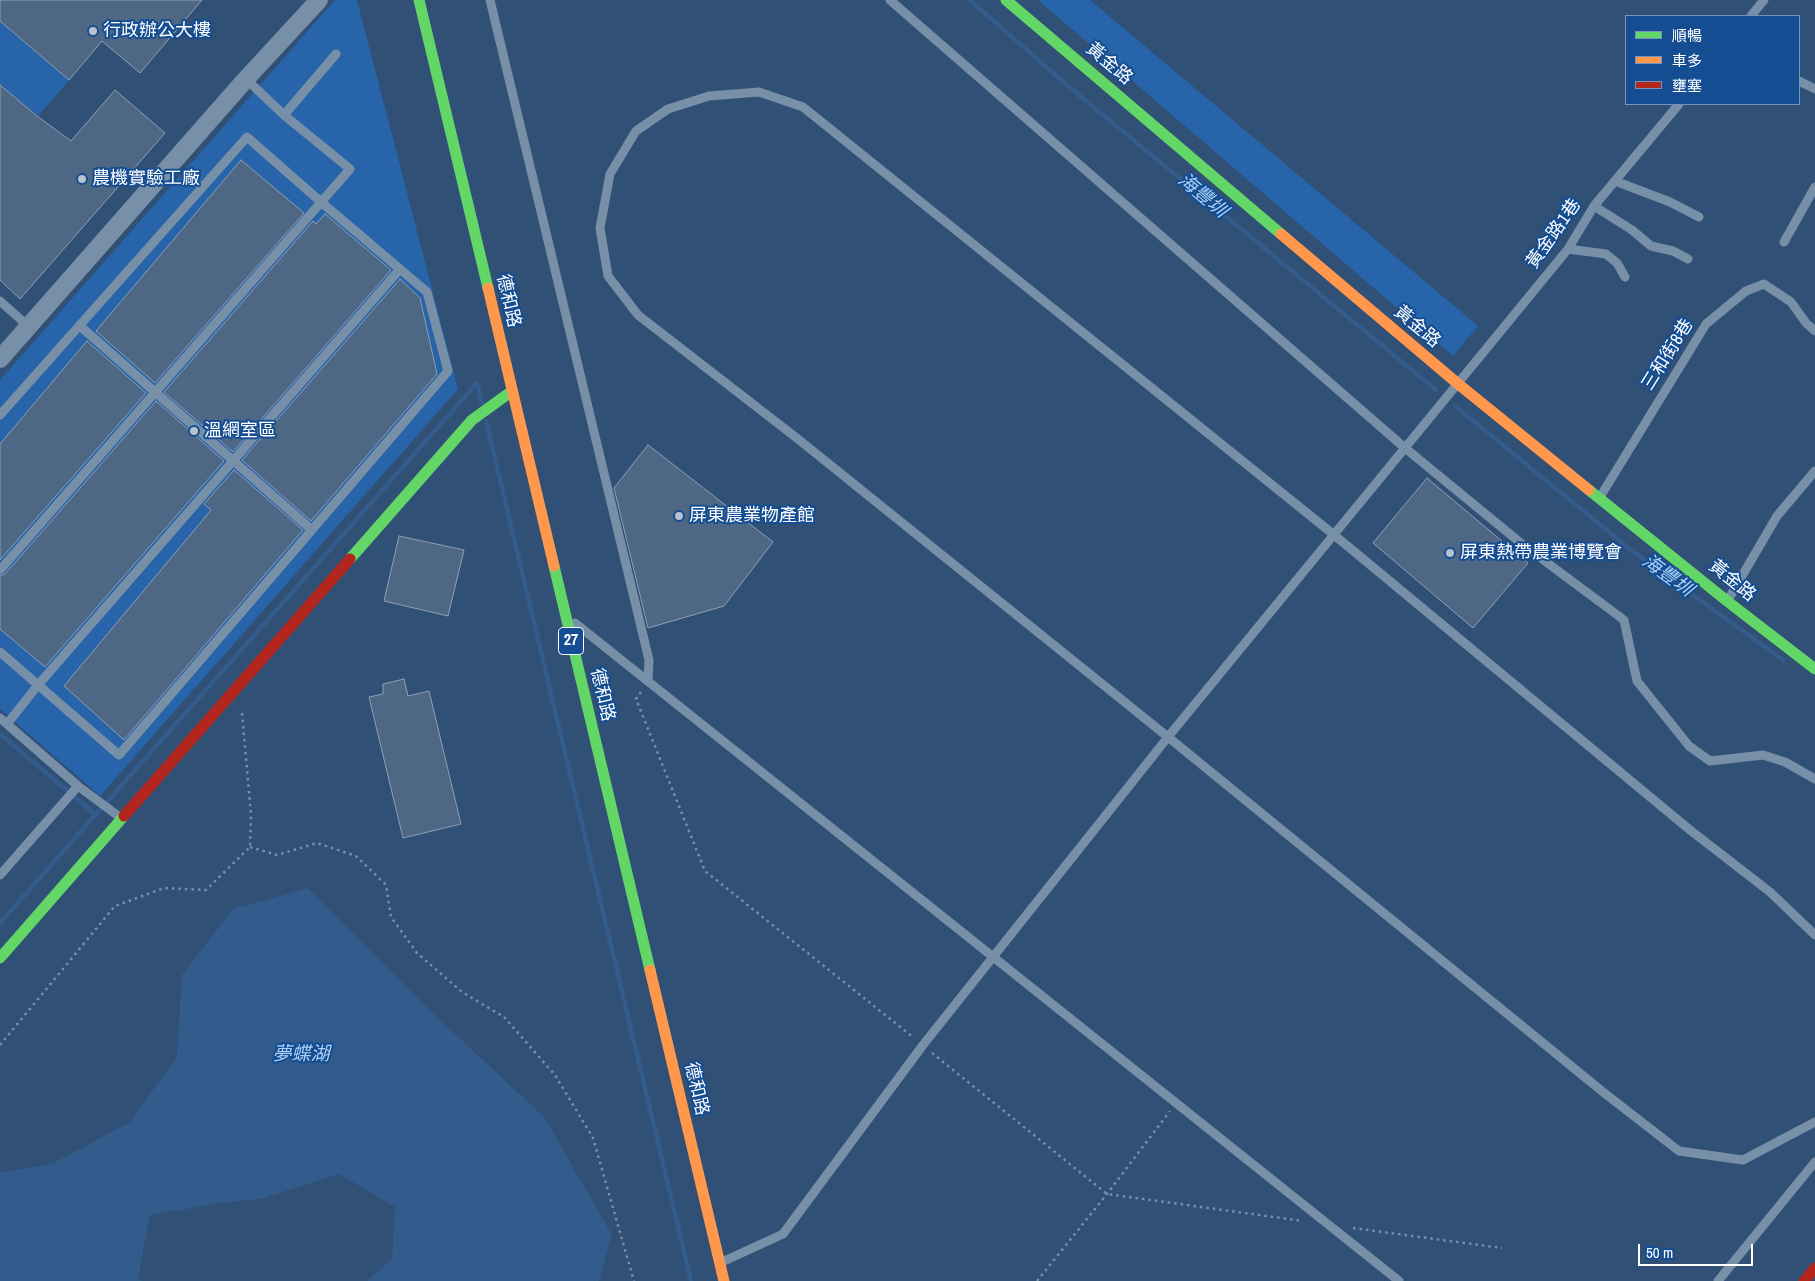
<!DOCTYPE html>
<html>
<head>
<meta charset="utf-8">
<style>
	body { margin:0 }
	#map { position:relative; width:1815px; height:1281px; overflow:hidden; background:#315075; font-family:"Archivo Narrow","Noto Sans TC",sans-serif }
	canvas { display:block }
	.legend { position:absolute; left:1625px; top:15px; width:175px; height:90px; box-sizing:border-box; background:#144d92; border:1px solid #7294be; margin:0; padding:6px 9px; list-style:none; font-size:15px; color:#fff }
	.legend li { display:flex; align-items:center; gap:10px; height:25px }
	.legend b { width:25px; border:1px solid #7294be }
	.scale { position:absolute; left:1638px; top:1244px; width:115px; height:22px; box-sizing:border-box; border:2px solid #fff; border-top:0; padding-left:6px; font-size:15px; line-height:18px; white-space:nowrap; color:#fff; -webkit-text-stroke:4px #144d92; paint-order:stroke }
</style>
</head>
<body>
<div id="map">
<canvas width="1815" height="1281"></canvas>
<ul class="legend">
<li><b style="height:6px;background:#63d668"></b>順暢</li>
<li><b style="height:6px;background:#ff974d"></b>車多</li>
<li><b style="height:6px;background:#b3261e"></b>壅塞</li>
</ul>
<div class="scale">50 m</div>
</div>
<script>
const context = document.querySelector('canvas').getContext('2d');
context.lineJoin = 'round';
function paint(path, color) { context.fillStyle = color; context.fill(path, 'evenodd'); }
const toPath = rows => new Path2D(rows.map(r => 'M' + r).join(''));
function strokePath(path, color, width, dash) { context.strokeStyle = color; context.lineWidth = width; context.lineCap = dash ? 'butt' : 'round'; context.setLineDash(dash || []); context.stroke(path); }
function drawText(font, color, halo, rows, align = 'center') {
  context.font = font + ' "Archivo Narrow","Noto Sans TC",sans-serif'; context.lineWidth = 4; context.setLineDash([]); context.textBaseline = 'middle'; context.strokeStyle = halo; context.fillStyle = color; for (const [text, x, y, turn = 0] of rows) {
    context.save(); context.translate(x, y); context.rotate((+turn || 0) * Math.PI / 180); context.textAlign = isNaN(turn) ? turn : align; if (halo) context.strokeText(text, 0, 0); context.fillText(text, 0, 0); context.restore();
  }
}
const green = toPath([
	[335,0,357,0,458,389,100,796,0,709,0,380],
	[1038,0,1090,0,1478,326,1453,356],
	[0,21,69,80,38,116,0,85]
]);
const water = toPath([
	[308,888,441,1021,544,1117,612,1235,599,1281,367,1281,392,1259,395,1207,339,1174,260,1199,234,1201,150,1215,138,1278,142,1281,0,1281,0,1173,54,1163,130,1122,177,1057,182,975,233,909]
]);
const stream = toPath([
	[970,0,1068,86,1436,390],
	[477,383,482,403],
	[1455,406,1631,550,1783,660],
	[486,421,691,1281],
	[0,734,95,814],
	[0,923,477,383]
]);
const building = toPath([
	[0,0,202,0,140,73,102,41,69,80,0,21,0,0],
	[0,85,37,116,71,141,115,90,165,133,20,299,0,280,0,85],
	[241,160,304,213,155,383,96,331,241,160],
	[325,214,391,270,233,452,164,392,313,221,316,224,325,214],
	[400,279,420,298,437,374,311,521,242,460,400,279],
	[87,341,146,393,0,560,0,444,87,341],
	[156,401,224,461,45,667,0,629,0,576,5,574,156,401],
	[648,445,773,542,724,606,648,628,614,488,648,445],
	[234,470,303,530,124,740,64,686,211,510,204,504,234,470],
	[1427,478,1528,563,1473,628,1373,543,1427,478],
	[399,536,464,550,448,616,384,601,399,536],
	[404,679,408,696,429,691,461,824,403,838,369,697,383,694,383,684,404,679]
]);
const path = toPath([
	[641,692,636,699,705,871,914,1038],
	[250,847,277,855,317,843,356,856,386,885,391,917,417,953,462,992,504,1017,555,1075,593,1138,634,1281],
	[0,1045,115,906,164,888,206,890,250,847,251,815,242,713],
	[932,1053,1107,1194,1303,1221],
	[1353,1228,1502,1248],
	[1037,1281,1107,1194,1170,1111]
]);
const lane = toPath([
	[490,0,649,660,648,680],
	[890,0,1405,448,1522,544,1624,620,1637,681,1689,746,1710,761,1763,755,1785,762,1815,779],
	[1751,16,1764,0],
	[1799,81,1815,89],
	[284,115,336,54],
	[1615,181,1670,202,1699,217],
	[1594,206,1632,230,1651,246,1673,251,1688,259],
	[1784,242,1815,187],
	[1568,249,1606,254,1617,263,1625,277],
	[0,301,28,326],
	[80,326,312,530],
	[0,415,247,137,321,202,427,292,448,371,119,755,0,652],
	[1600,497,1706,324,1746,291,1764,284,1791,302,1806,323,1815,331],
	[0,570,350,169,284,115,246,79],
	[1728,600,1777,516,1815,471],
	[575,623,1399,1281],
	[0,718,78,786,121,818],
	[7,724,38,685,400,269],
	[0,875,78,786],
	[1815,935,1770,892,1690,830,1333,534,803,107,759,92,709,96,668,109,636,131,610,174,600,228,608,276,638,315,798,439,1168,737,1603,1092,1679,1151,1743,1160,1815,1122],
	[722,1262,783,1234,923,1045,1168,737,1568,249,1594,206,1679,104],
	[1718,1281,1815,1162]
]);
const street = toPath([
	[0,359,246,79,319,0]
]);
const fast = toPath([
	[419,0,488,288],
	[1006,0,1281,234],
	[1589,490,1727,601,1815,669],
	[350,559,472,420,512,391],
	[554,566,650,970],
	[0,958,124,816]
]);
const slow = toPath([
	[1281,234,1457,383,1589,490],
	[488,288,554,566],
	[650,970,724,1281]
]);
const jam = toPath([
	[124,816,350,559],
	[1804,1281,1815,1268]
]);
const markers = [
	[93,31,5,"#b7c2cf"],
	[82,179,5,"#b7c2cf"],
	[194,431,5,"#b7c2cf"],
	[679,516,5,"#b7c2cf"],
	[1450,553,5,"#b7c2cf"]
];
const shields = [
	[571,641,25]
];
const shieldNames = [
	["27",571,641]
];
const poiNames = [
	["行政辦公大樓",103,31],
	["農機實驗工廠",92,179],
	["溫網室區",204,431],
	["屏東農業物產館",689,516],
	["屏東熱帶農業博覽會",1460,553]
];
const streetNames = [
	["黃金路",1109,64,40],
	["黃金路1巷",1554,234,-55],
	["德和路",508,301,77],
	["黃金路",1417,327,40],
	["三和街8巷",1668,355,-58],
	["黃金路",1732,581,39],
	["德和路",602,695,77],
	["德和路",696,1089,77]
];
const waterNames = [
	["海豐圳",1202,196,40],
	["海豐圳",1667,576,36],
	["夢蝶湖",301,1055]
];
paint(green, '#2764a9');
paint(water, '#335c8d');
strokePath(stream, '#335c8d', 4.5);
paint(building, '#4e6784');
strokePath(building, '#8da0b6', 1);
strokePath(path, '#788fa8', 2.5, [2.5, 4]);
strokePath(lane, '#788fa8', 9);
strokePath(street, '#788fa8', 18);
strokePath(fast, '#63d668', 11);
strokePath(slow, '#ff974d', 11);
strokePath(jam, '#b3261e', 11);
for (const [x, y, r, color] of markers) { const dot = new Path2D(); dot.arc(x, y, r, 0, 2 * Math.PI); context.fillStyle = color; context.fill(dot); strokePath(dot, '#144d92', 2); }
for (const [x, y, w] of shields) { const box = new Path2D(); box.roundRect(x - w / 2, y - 13.5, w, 27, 4); context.fillStyle = '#144d92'; context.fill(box); strokePath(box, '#fff', 1); }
drawText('bold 16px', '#fff', null, shieldNames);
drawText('18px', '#fff', '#144d92', poiNames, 'left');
drawText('18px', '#fff', '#144d92', streetNames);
drawText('italic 19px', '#add1f8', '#144d92', waterNames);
</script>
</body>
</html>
